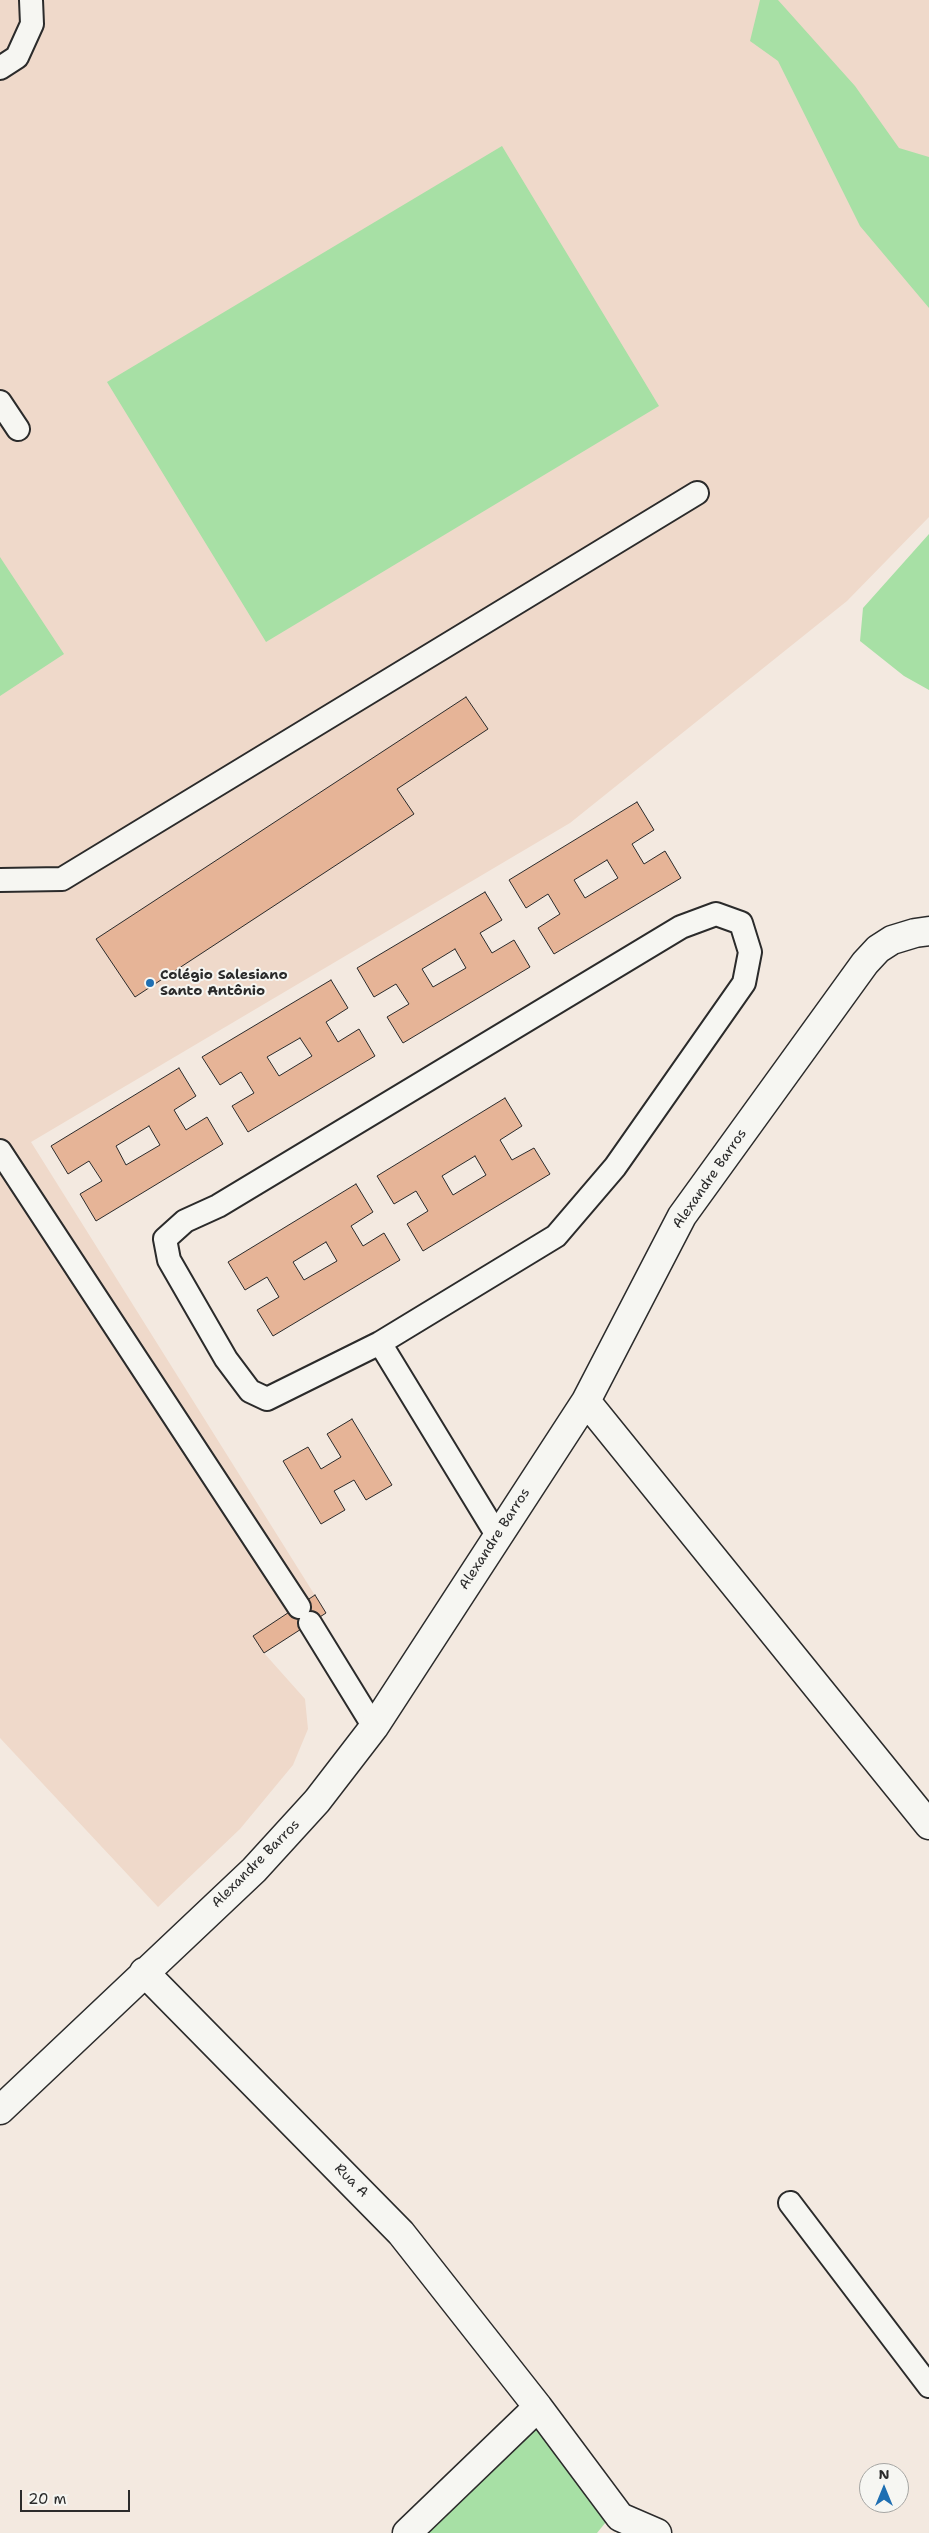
<!DOCTYPE html>
<html>
<head>
<meta charset="utf-8">
<style>
	body { margin:0 }
	#map { position:relative; width:929px; height:2533px; overflow:hidden; background:#f3e9e0; font-family:"Shantell Sans",sans-serif }
	canvas { display:block }
	.north { position:absolute; left:859px; top:2463px; width:50px; height:50px; box-sizing:border-box; background:#f6f6f2; border:1px solid #a5a5a2; border-radius:50%; rotate:0deg; font-size:14px; font-weight:700; line-height:20px; text-align:center; color:#2b2b2b }
	.north::after { content:''; display:block; margin:auto; width:18px; height:22px; background:#1f6fb2; clip-path:polygon(50% 0,100% 100%,50% 72%,0 100%) }
	.scale { position:absolute; left:20px; top:2490px; width:110px; height:22px; box-sizing:border-box; border:2px solid #2b2b2b; border-top:0; padding-left:6px; font-size:15px; line-height:18px; white-space:nowrap; color:#2b2b2b; -webkit-text-stroke:4px #f6f6f2; paint-order:stroke }
</style>
</head>
<body>
<div id="map">
<canvas width="929" height="2533"></canvas>
<div class="north">N</div>
<div class="scale">20 m</div>
</div>
<script>
const context = document.querySelector('canvas').getContext('2d');
context.lineJoin = 'round';
function paint(path, color) { context.fillStyle = color; context.fill(path, 'evenodd'); }
const toPath = rows => new Path2D(rows.map(r => 'M' + r).join(''));
function strokePath(path, color, width, dash) { context.strokeStyle = color; context.lineWidth = width; context.lineCap = dash ? 'butt' : 'round'; context.setLineDash(dash || []); context.stroke(path); }
function drawText(font, color, halo, rows, align = 'center') {
  context.font = font + ' "Shantell Sans",sans-serif'; context.lineWidth = 4; context.setLineDash([]); context.textBaseline = 'middle'; context.strokeStyle = halo; context.fillStyle = color; for (const [text, x, y, turn = 0] of rows) {
    context.save(); context.translate(x, y); context.rotate((+turn || 0) * Math.PI / 180); context.textAlign = isNaN(turn) ? turn : align; if (halo) context.strokeText(text, 0, 0); context.fillText(text, 0, 0); context.restore();
  }
}
const built = toPath([
	[0,0,929,0,929,517,847,601,570,823,31,1142,326,1613,264,1653,305,1699,308,1729,293,1765,240,1829,158,1907,0,1738]
]);
const green = toPath([
	[760,0,778,0,855,86,899,148,929,157,929,308,860,226,778,61,750,41],
	[502,146,659,406,266,642,107,382],
	[929,534,929,690,904,676,860,641,863,608],
	[0,557,64,654,0,696],
	[534,2420,610,2517,597,2533,417,2533]
]);
const building = toPath([
	[466,697,488,729,397,789,414,814,135,997,96,939,466,697],
	[637,802,654,830,632,844,644,864,665,851,681,878,554,954,538,928,560,914,548,894,526,908,509,880,637,802],
	[607,860,618,878,585,898,574,880,607,860],
	[485,892,502,920,480,933,492,953,514,940,530,967,403,1043,387,1017,409,1004,396,984,374,997,357,968,485,892],
	[455,949,466,968,433,987,422,969,455,949],
	[331,980,348,1008,326,1022,338,1042,359,1029,375,1056,248,1132,232,1106,254,1093,241,1072,220,1085,202,1057,331,980],
	[300,1038,312,1056,279,1076,267,1057,300,1038],
	[179,1068,196,1096,174,1110,186,1130,207,1117,223,1144,96,1221,80,1194,102,1181,89,1161,68,1174,51,1146,179,1068],
	[149,1126,160,1145,126,1165,116,1146,149,1126],
	[505,1098,522,1126,500,1140,512,1160,534,1148,550,1174,423,1251,407,1224,428,1211,416,1191,394,1204,377,1176,505,1098],
	[475,1156,486,1175,453,1195,442,1176,475,1156],
	[356,1184,373,1212,351,1226,363,1246,384,1233,400,1260,273,1336,257,1310,279,1297,267,1277,245,1290,228,1262,356,1184],
	[326,1242,337,1261,304,1280,293,1262,326,1242],
	[352,1419,392,1485,366,1500,354,1480,334,1491,345,1510,321,1524,283,1461,308,1447,321,1469,341,1457,327,1434,352,1419],
	[315,1595,326,1613,264,1653,253,1636,315,1595]
]);
const service = toPath([
	[0,68,17,57,32,24,31,0],
	[0,402,18,429],
	[0,880,62,879,697,493],
	[0,1151,299,1607],
	[380,1343,267,1399,250,1391,226,1359,169,1260,165,1239,185,1221,218,1206,681,927,716,914,741,923,750,952,744,983,615,1167,556,1236,380,1343,497,1535],
	[310,1623,374,1727],
	[790,2203,929,2386]
]);
const minor = toPath([
	[586,1401,929,1825],
	[144,1972,401,2233,538,2407,620,2517,657,2533],
	[0,2110,254,1870,317,1801,374,1727,586,1401,682,1216,865,963,878,949,892,940,915,933,929,931],
	[407,2533,538,2407]
]);
const markers = [
	[150,983,5,"#1f6fb2"]
];
const poiNames = [
	["Colégio Salesiano",160,975],
	["Santo Antônio",160,991]
];
const streetNames = [
	["Alexandre Barros",710,1179,-55],
	["Alexandre Barros",495,1539,-57],
	["Alexandre Barros",256,1864,-45],
	["Rua A",351,2181,45]
];
paint(built, '#efd9ca');
paint(green, '#a7e0a5');
paint(building, '#e6b497');
strokePath(building, '#2b2b2b', 1);
strokePath(service, '#2b2b2b', 26);
strokePath(minor, '#2b2b2b', 31);
strokePath(service, '#f6f6f2', 22);
strokePath(minor, '#f6f6f2', 28);
for (const [x, y, r, color] of markers) { const dot = new Path2D(); dot.arc(x, y, r, 0, 2 * Math.PI); context.fillStyle = color; context.fill(dot); strokePath(dot, '#f6f6f2', 2); }
drawText('bold 14px', '#2b2b2b', '#f6f6f2', poiNames, 'left');
drawText('14px', '#2b2b2b', '#f6f6f2', streetNames);
</script>
</body>
</html>
